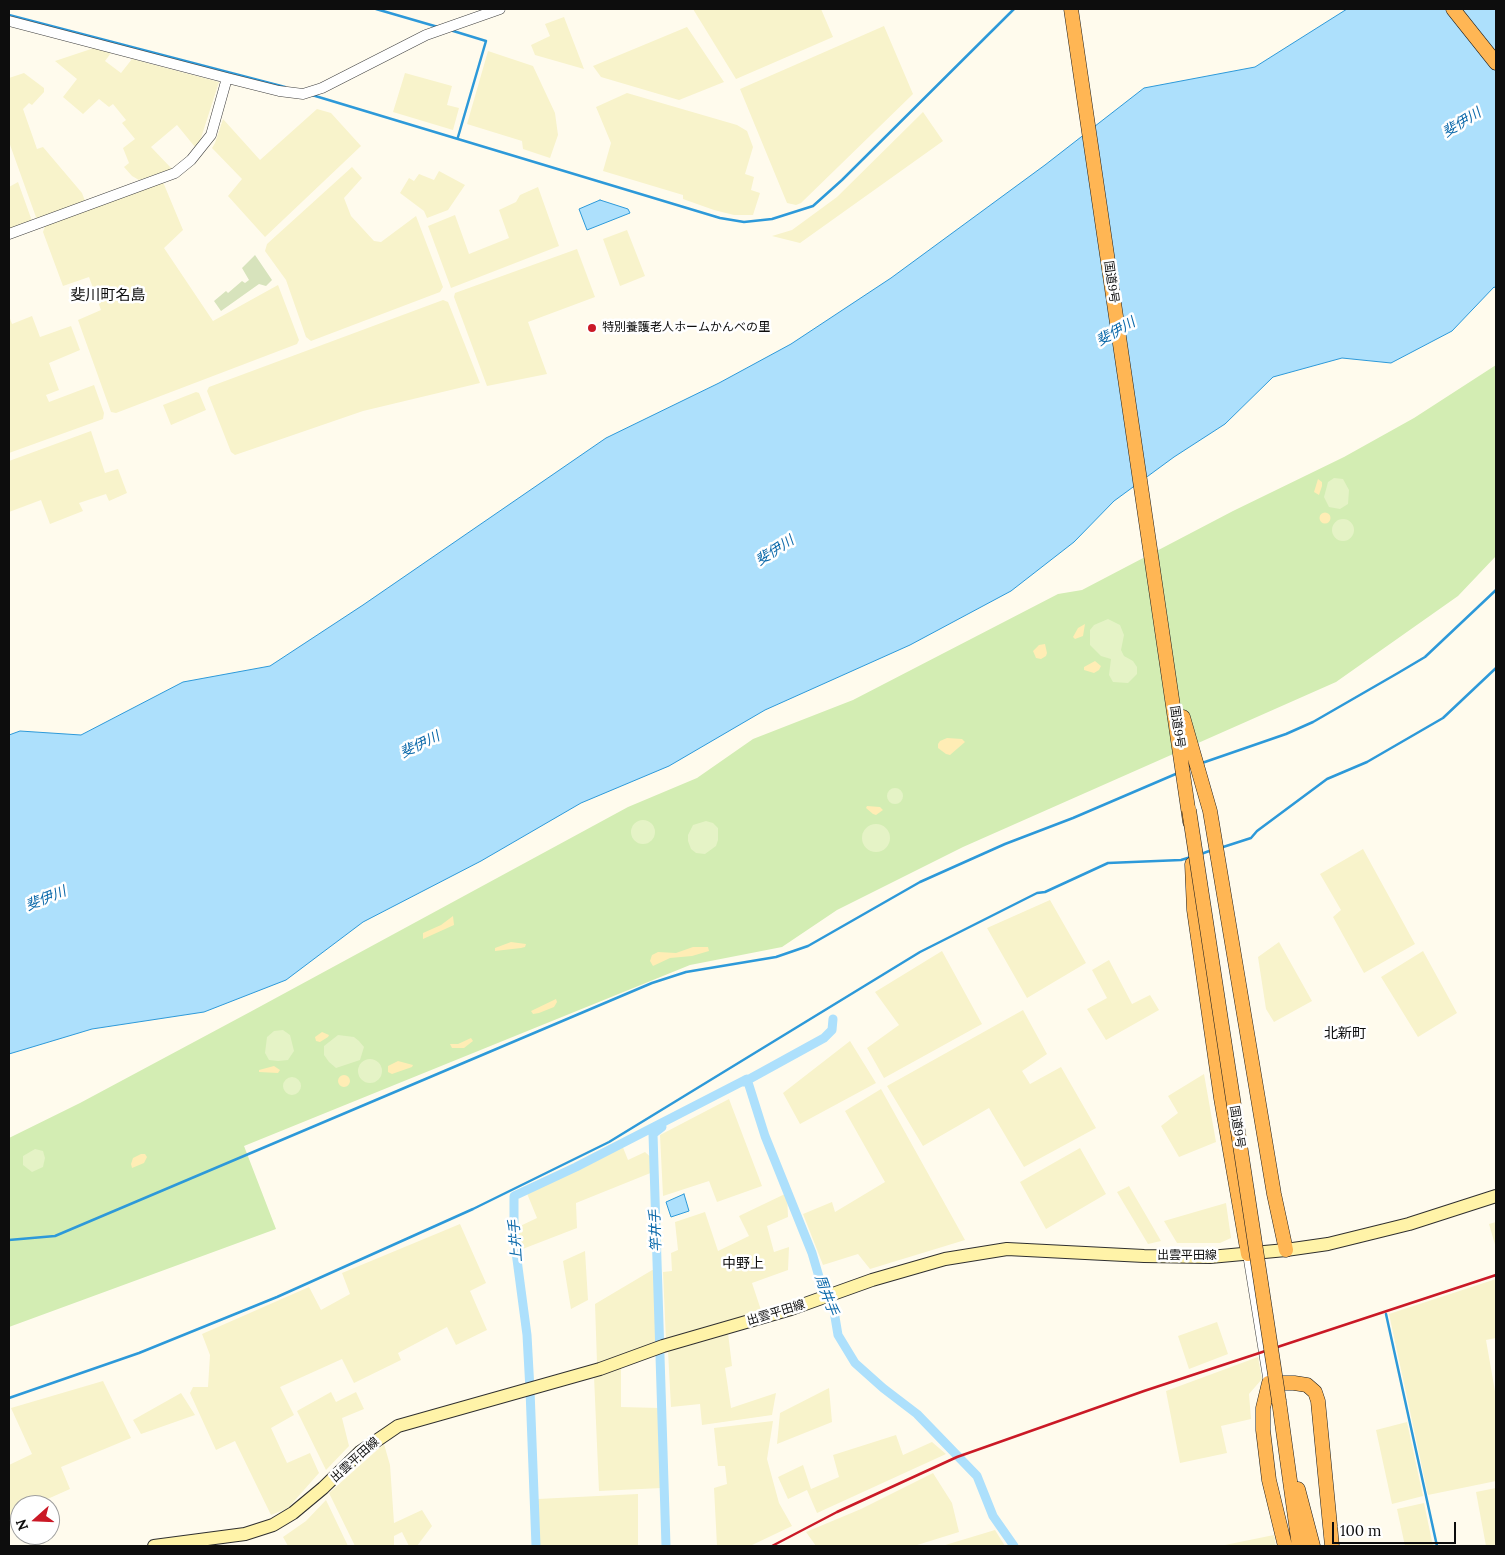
<!DOCTYPE html>
<html>
<head>
<meta charset="utf-8">
<style>
	body { margin:0 }
	#map { position:relative; width:1505px; height:1555px; overflow:hidden; background:#fffbed; font-family:Lora,serif }
	canvas { display:block }
	.frame { position:absolute; inset:0; border:10px solid #0d0d0d; pointer-events:none }
	.north { position:absolute; left:10px; top:1495px; width:50px; height:50px; box-sizing:border-box; background:#fff; border:1px solid #9e9e9e; border-radius:50%; rotate:250deg; font-size:14px; font-weight:700; line-height:20px; text-align:center; color:#0d0d0d }
	.north::after { content:''; display:block; margin:auto; width:18px; height:22px; background:#ca1926; clip-path:polygon(50% 0,100% 100%,50% 72%,0 100%) }
	.scale { position:absolute; left:1332px; top:1522px; width:124px; height:22px; box-sizing:border-box; border:2px solid #0d0d0d; border-top:0; padding-left:6px; font-size:15px; line-height:18px; white-space:nowrap; color:#0d0d0d; -webkit-text-stroke:4px #fff; paint-order:stroke }
</style>
</head>
<body>
<div id="map">
<canvas width="1505" height="1555"></canvas>
<div class="frame"></div>
<div class="north">N</div>
<div class="scale">100 m</div>
</div>
<script>
const context = document.querySelector('canvas').getContext('2d');
context.lineJoin = 'round';
function paint(path, color) { context.fillStyle = color; context.fill(path, 'evenodd'); }
const toPath = rows => new Path2D(rows.map(r => 'M' + r).join(''));
function strokePath(path, color, width, dash) { context.strokeStyle = color; context.lineWidth = width; context.lineCap = dash ? 'butt' : 'round'; context.setLineDash(dash || []); context.stroke(path); }
function drawText(font, color, halo, rows, align = 'center') {
  context.font = font + ' Lora,"Noto Sans JP",serif'; context.lineWidth = 5; context.setLineDash([]); context.textBaseline = 'middle'; context.strokeStyle = halo; context.fillStyle = color; for (const [text, x, y, turn = 0] of rows) {
    context.save(); context.translate(x, y); context.rotate((+turn || 0) * Math.PI / 180); context.textAlign = isNaN(turn) ? turn : align; if (halo) context.strokeText(text, 0, 0); context.fillText(text, 0, 0); context.restore();
  }
}
const farmland = toPath([
	[693,9,821,9,833,37,736,79],
	[564,17,584,69,535,55,531,45,550,36,545,24],
	[884,26,913,94,801,203,796,205,787,203,740,89],
	[687,27,724,82,679,100,601,77,593,66],
	[94,48,111,53,105,61,121,73,132,59,219,82,200,141,195,147,177,125,151,147,172,169,139,180,132,176,124,167,129,163,123,148,135,139,122,123,126,120,113,104,109,107,99,99,83,114,63,97,77,79,55,61],
	[488,51,533,66,555,113,558,135,550,158,523,149,522,141,467,124],
	[24,73,44,88,44,92,32,105,29,103,23,109,37,149,43,147,82,193,85,201,37,220,9,142,9,78],
	[405,73,452,86,447,105,459,108,453,130,393,112],
	[627,93,737,125,747,131,753,147,745,174,754,177,751,190,760,193,753,215,734,215,714,210,683,199,683,195,603,171,611,143,596,107],
	[317,109,331,113,361,146,265,237,228,196,242,179,212,148,215,143,223,119,260,160],
	[923,112,943,141,800,243,772,236,792,230,837,197],
	[352,167,362,178,344,198,351,216,374,241,381,242,416,216,443,287,440,292,311,341,306,337,286,280,265,251,267,244],
	[439,171,465,185,448,210,427,218,424,211,400,193,409,178,414,181,419,174,434,180],
	[18,182,32,221,9,230,9,187],
	[163,182,183,230,164,248,213,321,278,285,299,340,297,344,116,413,111,412,78,320,101,310,89,277,63,286,43,232,45,226],
	[538,187,559,246,451,288,428,226,455,215,469,254,509,238,499,210,516,202,520,195],
	[627,230,645,276,620,286,603,239],
	[577,249,595,297,528,322,547,374,487,386,454,297,455,293],
	[443,300,448,302,480,383,363,411,235,455,231,452,207,391,209,387],
	[9,316,12,324,32,316,40,337,71,326,80,350,49,363,59,390,46,395,49,402,94,385,104,413,103,419,9,453],
	[196,392,199,393,206,410,171,425,163,405],
	[91,431,105,473,118,469,127,493,109,501,106,494,79,503,83,511,50,524,41,500,9,512,9,461],
	[1363,849,1415,944,1364,973,1333,917,1341,910,1320,874],
	[1050,900,1086,963,1027,998,987,928],
	[1279,942,1312,1001,1274,1022,1266,1009,1258,957],
	[942,951,982,1024,884,1078,867,1048,899,1025,875,992],
	[1423,951,1457,1013,1418,1037,1381,977],
	[1109,960,1132,1004,1150,995,1159,1010,1106,1040,1087,1009,1107,998,1092,970],
	[1023,1010,1047,1054,1022,1071,1030,1084,1061,1067,1096,1128,1024,1167,989,1108,923,1146,887,1086],
	[850,1041,876,1083,800,1124,783,1093],
	[1204,1074,1216,1142,1179,1157,1161,1126,1178,1113,1168,1096],
	[881,1089,965,1240,870,1269,858,1254,823,1265,803,1214,832,1202,835,1212,885,1182,845,1111],
	[729,1099,762,1186,717,1202,709,1181,663,1196,660,1135],
	[622,1145,628,1160,645,1152,653,1159,653,1172,576,1203,577,1228,520,1250,518,1227,537,1218,526,1191],
	[1080,1148,1106,1194,1046,1229,1020,1182],
	[1129,1186,1161,1241,1148,1244,1117,1192],
	[787,1193,788,1217,767,1226,774,1252,789,1247,788,1270,752,1283,762,1313,666,1341,663,1272,672,1271,671,1253,678,1250,675,1222,705,1212,718,1251,749,1236,739,1216],
	[1226,1203,1231,1238,1220,1243,1177,1243,1164,1221],
	[1496,1222,1496,1248,1489,1224],
	[460,1224,486,1283,470,1291,487,1330,456,1345,447,1327,398,1353,401,1360,354,1383,342,1359,280,1387,294,1415,271,1428,287,1463,310,1453,319,1473,288,1508,271,1515,235,1441,216,1450,190,1393,193,1387,208,1387,210,1355,202,1334,309,1287,321,1310,350,1294,342,1273],
	[585,1251,588,1300,571,1309,563,1261],
	[654,1269,658,1343,597,1363,595,1304],
	[1496,1279,1496,1338,1486,1340,1496,1397,1496,1481,1428,1495,1389,1314],
	[1217,1322,1228,1354,1189,1369,1178,1336],
	[728,1333,732,1366,725,1368,731,1408,776,1393,772,1415,702,1425,700,1404,671,1407,668,1351],
	[1258,1357,1262,1379,1249,1394,1251,1419,1221,1426,1227,1453,1180,1463,1166,1391],
	[621,1367,621,1407,660,1408,662,1488,599,1491,594,1376],
	[103,1381,131,1438,61,1467,70,1489,34,1505,20,1505,20,1511,9,1516,9,1465,32,1454,11,1408],
	[829,1388,832,1422,777,1444,780,1413],
	[331,1392,336,1402,356,1392,364,1409,342,1418,349,1446,326,1470,297,1411],
	[181,1393,195,1415,141,1434,133,1420],
	[773,1421,767,1459,779,1503,792,1526,750,1546,717,1546,714,1488,727,1484,725,1466,718,1466,714,1428],
	[1407,1422,1423,1496,1392,1504,1376,1430],
	[896,1435,903,1455,932,1442,946,1454,817,1513,807,1490,788,1499,778,1477,803,1465,811,1489,839,1477,833,1455],
	[384,1444,390,1465,394,1523,422,1510,432,1526,417,1546,409,1546,402,1532,394,1536,394,1546,355,1546,329,1493],
	[933,1473,952,1503,959,1532,914,1546,816,1546,806,1532,861,1509],
	[1496,1488,1496,1546,1486,1546,1476,1492],
	[638,1494,638,1546,539,1546,538,1499],
	[326,1500,348,1546,288,1546,283,1537,306,1521],
	[1424,1503,1433,1546,1405,1546,1397,1509],
	[995,1530,1005,1546,942,1546],
	[1274,1535,1276,1546,1220,1546]
]);
const green = toPath([
	[1496,365,1496,556,1458,596,1336,682,963,847,837,910,782,947,690,965,244,1146,276,1229,9,1327,9,1138,80,1103,250,1012,628,807,697,778,753,739,853,700,1058,594,1082,590,1233,511,1344,457,1414,418]
]);
const sand = toPath([
	[1318,479,1322,482,1322,486,1319,495,1314,492],
	'1319.5 518a5.5 5.5 0 1 1 11 0a5.5 5.5 0 1 1-11 0Z',
	[1085,624,1083,636,1075,639,1073,637,1078,628],
	[1045,644,1047,653,1046,656,1041,659,1036,658,1033,651,1039,645],
	[1095,661,1101,666,1099,670,1094,673,1084,670,1084,667],
	[947,738,962,739,965,742,950,755,946,754,938,748,938,744,940,741],
	[867,806,880,807,883,810,876,815,873,814,866,808],
	[453,916,454,925,423,939,423,933,441,925],
	[511,942,526,944,525,947,521,948,495,951,495,948],
	[693,947,708,947,709,951,692,956,670,958,653,966,650,961,652,955,658,952,676,953],
	[556,999,557,1002,554,1007,539,1013,533,1014,531,1011],
	[322,1032,329,1035,328,1037,320,1042,316,1041,315,1037],
	[471,1038,473,1041,464,1048,452,1048,450,1044,458,1044],
	[398,1061,413,1065,412,1067,392,1074,388,1072,388,1066],
	[274,1066,280,1070,278,1073,259,1072,259,1070],
	'338 1081a6 6 0 1 1 12 0a6 6 0 1 1-12 0Z',
	[141,1154,145,1154,147,1157,144,1163,132,1168,131,1164,133,1158]
]);
const cemetery = toPath([
	[255,255,272,280,266,286,259,284,221,311,214,301,226,291,228,293,242,281,245,283,249,280,242,268]
]);
const pitch = toPath([
	[1334,478,1343,479,1349,490,1348,504,1340,509,1329,507,1324,497,1328,482],
	'1332 530a11 11 0 1 1 22 0a11 11 0 1 1-22 0Z',
	[1108,619,1120,625,1124,635,1121,650,1124,656,1133,661,1137,667,1137,674,1128,683,1113,682,1109,675,1111,659,1101,656,1090,645,1090,630,1094,625],
	'887 796a8 8 0 1 1 16 0a8 8 0 1 1-16 0Z',
	'631 832a12 12 0 1 1 24 0a12 12 0 1 1-24 0Z',
	[706,821,713,823,718,828,718,840,716,846,705,854,696,853,691,849,688,841,688,835,693,825],
	'862 838a14 14 0 1 1 28 0a14 14 0 1 1-28 0Z',
	[283,1030,290,1035,294,1051,288,1060,278,1061,269,1060,265,1053,267,1037,274,1031],
	[338,1035,354,1037,359,1041,364,1047,360,1060,336,1068,329,1062,324,1055,324,1046],
	'358 1071a12 12 0 1 1 24 0a12 12 0 1 1-24 0Z',
	'283 1086a9 9 0 1 1 18 0a9 9 0 1 1-18 0Z',
	[35,1149,43,1151,45,1158,43,1167,32,1172,23,1165,23,1156]
]);
const water = toPath([
	[1347,9,1496,9,1496,288,1494,287,1452,331,1391,363,1342,358,1273,377,1225,424,1174,457,1114,501,1074,542,1011,591,910,645,765,710,669,766,581,803,481,861,363,922,286,980,204,1012,92,1029,9,1054,9,735,20,731,81,735,183,682,270,666,363,605,606,438,719,383,791,344,891,278,1045,165,1144,88,1255,67,1347,9],
	[600,200,628,209,630,213,587,230,579,209,600,200],
	[684,1194,689,1211,671,1217,666,1202,684,1194]
]);
const stream = toPath([
	[376,9,438,27],
	[9,15,285,87],
	[450,30,486,41,458,137],
	[312,95,720,218,744,222,772,219,813,206,842,180,1014,9],
	[1202,763,1286,734,1313,722,1398,673,1425,657,1496,590],
	[1220,848,1251,838,1257,831,1327,779,1367,762,1443,718,1496,668],
	[1201,854,1212,850],
	[9,1240,55,1236,652,983,686,972,776,957,808,946,920,882,1005,844,1073,818,1178,773],
	[1386,1314,1437,1546],
	[9,1398,139,1353,277,1297,473,1209,609,1142,920,952,1037,893,1045,892,1108,863,1181,860,1191,857]
]);
const canal = toPath([
	[744,1082,824,1038,832,1030,833,1019],
	[662,1127,653,1134,666,1546],
	[536,1546,530,1390,527,1335,514,1237,514,1196,576,1167,747,1079,765,1136,812,1253,827,1304,833,1305,838,1335,855,1363,883,1388,917,1414,977,1476,993,1516,1014,1546]
]);
const tertiary = toPath([
	[9,21,227,78,279,91,303,94,322,88,426,35,500,9],
	[9,234,175,173,191,160,211,135,227,78],
	[1248,1254,1269,1383]
]);
const secondary = toPath([
	[154,1546,245,1534,273,1525,293,1513,323,1488,360,1452,398,1426,600,1369,663,1346,791,1309,872,1280,945,1259,1007,1249,1144,1256,1210,1257,1286,1250,1328,1244,1409,1224,1496,1196]
]);
const trunk = toPath([
	[1071,9,1190,822],
	[1453,9,1496,63],
	[1183,717,1210,811,1274,1194,1286,1250],
	[1192,864,1194,910,1221,1098,1248,1254],
	[1279,1401,1299,1546],
	[1298,1489,1313,1546],
	[1285,1546,1269,1480,1263,1430,1263,1408,1269,1383,1294,1383,1307,1385,1315,1392,1318,1401,1332,1546]
]);
const rail = toPath([
	[772,1546,837,1512,957,1457,1144,1391,1496,1275]
]);
const trunkBridge = toPath([
	[1189,810,1279,1401]
]);
const markers = [
	[592,328,5,"#ca1926"]
];
const streetNames = [
	["国道9号",1111,282,82],
	["国道9号",1177,727,82],
	["国道9号",1237,1127,81],
	["出雲平田線",1187,1256],
	["出雲平田線",776,1313,-17],
	["出雲平田線",355,1460,-42]
];
const poiNames = [
	["特別養護老人ホームかんべの里",602,328]
];
const waterNames = [
	["斐伊川",1462,123,-32],
	["斐伊川",1116,332,-30],
	["斐伊川",775,551,-33],
	["斐伊川",420,745,-26],
	["斐伊川",46,899,-22],
	["竿井手",656,1231,-92],
	["上井手",516,1241,-94],
	["周井手",826,1295,70]
];
const neighbourhoodNames = [
	["北新町",1345,1034],
	["中野上",743,1264]
];
const quarterNames = [
	["斐川町名島",108,296]
];
paint(farmland, '#f8f3cb');
paint(green, '#d3edb3');
paint(sand, '#ffedb5');
paint(cemetery, '#d7e3bc');
paint(pitch, '#e5f3c6');
paint(water, '#ade0fc');
strokePath(water, '#2d99d9', 1);
strokePath(stream, '#2d99d9', 2.5);
strokePath(canal, '#ade0fc', 9);
strokePath(tertiary, '#404040', 11);
strokePath(secondary, '#2f2f2f', 14);
strokePath(trunk, '#1e1e1e', 15);
strokePath(tertiary, '#fff', 10);
strokePath(secondary, '#fff3a8', 12);
strokePath(trunk, '#ffb654', 14);
strokePath(rail, '#ca1926', 2.5);
strokePath(trunkBridge, '#1e1e1e', 15, []);
strokePath(trunkBridge, '#ffb654', 14);
for (const [x, y, r, color] of markers) { const dot = new Path2D(); dot.arc(x, y, r, 0, 2 * Math.PI); context.fillStyle = color; context.fill(dot); strokePath(dot, '#fff', 2); }
drawText('12px', '#0d0d0d', '#fff', streetNames);
drawText('12px', '#0d0d0d', '#fff', poiNames, 'left');
drawText('italic 14px', '#0b69aa', '#fff', waterNames);
drawText('14px', '#0d0d0d', '#fff', neighbourhoodNames);
drawText('15px', '#0d0d0d', '#fff', quarterNames);
</script>
</body>
</html>
